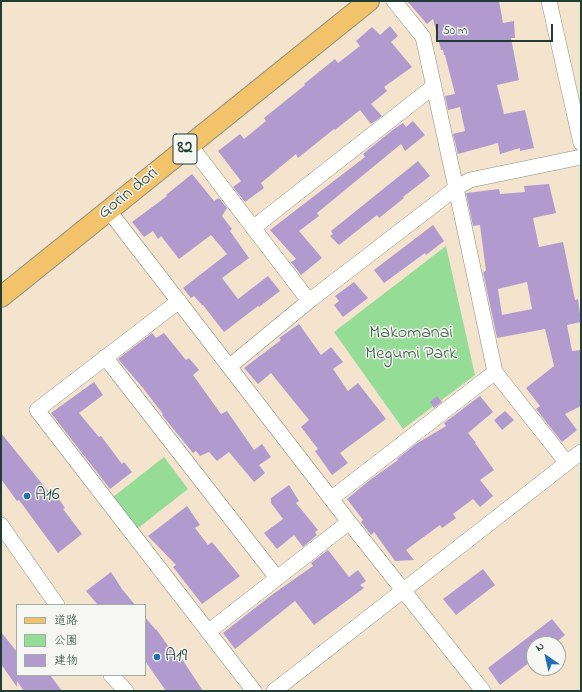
<!DOCTYPE html>
<html>
<head>
<meta charset="utf-8">
<style>
	body { margin:0 }
	#map { position:relative; width:582px; height:692px; overflow:hidden; background:#f4e3cd; font-family:"Indie Flower","Klee One",sans-serif }
	canvas { display:block }
	.frame { position:absolute; inset:0; border:2px solid #1f3d34; pointer-events:none }
	.legend { position:absolute; left:16px; top:604px; width:130px; height:72px; box-sizing:border-box; background:#f6f6f2; border:1px solid #a0aca6; margin:0; padding:5px 7px; list-style:none; font-size:12px; color:#1f3d34 }
	.legend li { display:flex; align-items:center; gap:8px; height:20px }
	.legend b { width:20px; border:1px solid #a0aca6 }
	.north { position:absolute; left:526px; top:636px; width:40px; height:40px; box-sizing:border-box; background:#f6f6f2; border:1px solid #a0aca6; border-radius:50%; rotate:326deg; font-size:11px; font-weight:700; line-height:16px; text-align:center; color:#1f3d34 }
	.north::after { content:''; display:block; margin:auto; width:14px; height:18px; background:#1f6fb2; clip-path:polygon(50% 0,100% 100%,50% 72%,0 100%) }
	.scale { position:absolute; left:436px; top:24px; width:117px; height:18px; box-sizing:border-box; border:2px solid #1f3d34; border-top:0; padding-left:5px; font-size:12px; line-height:14px; white-space:nowrap; color:#1f3d34; -webkit-text-stroke:3px #f6f6f2; paint-order:stroke }
</style>
</head>
<body>
<div id="map">
<canvas width="582" height="692"></canvas>
<div class="frame"></div>
<ul class="legend">
<li><b style="height:5px;background:#f2c36a"></b>道路</li>
<li><b style="height:11px;background:#95dc96"></b>公園</li>
<li><b style="height:11px;background:#b19bce"></b>建物</li>
</ul>
<div class="north">N</div>
<div class="scale">50 m</div>
</div>
<script>
const context = document.querySelector('canvas').getContext('2d');
context.lineJoin = 'round';
function paint(path, color) { context.fillStyle = color; context.fill(path, 'evenodd'); }
const toPath = rows => new Path2D(rows.map(r => 'M' + r).join(''));
function strokePath(path, color, width, dash) { context.strokeStyle = color; context.lineWidth = width; context.lineCap = dash ? 'butt' : 'round'; context.setLineDash(dash || []); context.stroke(path); }
function drawText(font, color, halo, rows, align = 'center') {
  context.font = font + ' "Indie Flower",sans-serif'; context.lineWidth = 3; context.setLineDash([]); context.textBaseline = 'middle'; context.strokeStyle = halo; context.fillStyle = color; for (const [text, x, y, turn = 0] of rows) {
    context.save(); context.translate(x, y); context.rotate((+turn || 0) * Math.PI / 180); context.textAlign = isNaN(turn) ? turn : align; if (halo) context.strokeText(text, 0, 0); context.fillText(text, 0, 0); context.restore();
  }
}
const green = toPath([
	[446,246,475,375,403,429,334,332],
	[164,457,188,489,133,532,108,501]
]);
const building = toPath([
	[407,1,499,1,503,23,514,21,515,38,511,38,519,80,497,85,504,114,525,110,534,148,520,151,520,148,500,154,498,143,458,154,453,134,465,131,460,107,448,110,445,96,455,94,445,55,444,55,443,50,441,50,433,19,427,24],
	[390,26,398,36,391,42,412,67,384,87,387,91,371,104,382,116,371,124,360,110,335,130,334,129,298,158,296,154,261,183,264,188,245,202,233,187,241,181,218,151,240,134,244,139,266,121,264,118,305,85,304,84,335,59,338,63,360,46,356,41,372,27,380,35],
	[413,121,425,135,405,151,401,144,317,213,319,216,299,231,322,258,301,275,291,262,296,259,270,230,365,157,363,154,394,129,403,123,406,127],
	[418,161,430,176,403,197,404,198,379,218,377,215,339,245,330,236,333,234,331,231],
	[192,174,214,201,219,198,227,208,222,216,232,229,230,231,249,258,222,278,238,299,268,276,280,291,259,307,258,306,224,332,203,305,202,305,194,296,191,298,183,288,227,254,211,235,179,259,161,236,158,239,153,231,144,237,132,222,167,196,166,195],
	[549,184,556,213,533,218,539,247,563,242,575,300,578,299,581,322,567,325,572,351,581,350,581,406,565,414,577,430,562,442,536,409,540,406,526,388,554,366,545,329,497,338,483,272,486,271,480,225,473,226,466,193,499,189,500,194,525,192,524,186],
	[527,282,532,309,502,315,498,289],
	[433,225,444,241,426,255,425,253,384,283,374,270],
	[354,282,368,298,343,317,334,305,339,301,335,296],
	[299,324,321,355,331,347,343,362,333,369,348,391,358,383,386,419,340,453,348,463,332,475,315,451,318,449,301,427,309,420,271,373,258,384,244,368,281,340,279,338],
	[152,333,156,338,164,333,186,360,189,358,199,370,193,375,221,414,227,411,254,450,262,444,271,457,259,465,265,473,254,482,229,452,217,461,209,452,200,456,196,451,193,453,162,415,163,414,143,388,118,359],
	[94,382,103,395,79,413,99,437,101,436,122,464,124,462,132,472,110,489,51,413],
	[437,396,442,402,434,408,430,402],
	[480,396,493,412,468,433,476,443,475,443,494,470,480,480,493,496,480,507,473,499,453,514,456,518,442,528,440,525,406,550,414,560,395,561,374,532,371,535,361,522,363,520,347,499,370,480,398,460,397,459,416,444,446,426,444,423],
	[505,411,514,420,502,430,494,420],
	[1,433,48,491,49,491,53,497,56,495,65,508,63,509,82,534,58,553,19,500,17,501,1,479],
	[289,485,299,501,296,503,318,530,315,532,317,535,303,547,294,535,277,549,264,533,283,519,271,503,271,498],
	[187,506,200,525,195,528,208,545,212,542,240,576,202,604,173,567,176,565,148,536],
	[328,550,349,577,358,570,366,581,360,585,364,588,314,625,295,601,235,649,223,633,273,594,313,566,311,563],
	[483,569,495,585,456,615,443,599],
	[111,572,122,589,135,605,98,605,86,591],
	[145,617,156,630,156,629,179,661,182,659,203,691,166,691,145,661],
	[552,619,565,635,554,644,534,644,534,659,500,685,488,668],
	[1,632,17,652,17,675,50,675,62,691,24,691,17,681,17,687,1,664]
]);
const minor = toPath([
	[549,1,581,143],
	[190,145,309,301],
	[109,211,349,522,483,691],
	[253,228,434,86],
	[179,301,37,410,254,691],
	[105,357,277,578],
	[230,366,309,301,456,188,423,37,394,1],
	[567,463,495,372,456,188,470,180,581,157],
	[332,498,495,372],
	[1,525,57,605],
	[208,632,349,522],
	[111,675,126,691],
	[274,691,581,452]
]);
const major = toPath([
	[1,297,369,1]
]);
const markers = [
	[27,496,4,"#1f6fb2"],
	[157,657,4,"#1f6fb2"]
];
const shields = [
	[185,149,24]
];
const shieldNames = [
	["82",185,149]
];
const streetNames = [
	["Gorin dori",129,194,-39]
];
const parkNames = [
	["Makomanai",411,334],
	["Megumi Park",411,355]
];
const poiNames = [
	["A16",35,496],
	["A19",165,657]
];
paint(green, '#95dc96');
paint(building, '#b19bce');
strokePath(minor, '#8a9080', 16);
strokePath(major, '#8a9080', 22);
strokePath(minor, '#fff', 15);
strokePath(major, '#f2c36a', 20);
for (const [x, y, r, color] of markers) { const dot = new Path2D(); dot.arc(x, y, r, 0, 2 * Math.PI); context.fillStyle = color; context.fill(dot); strokePath(dot, '#f6f6f2', 1.5); }
for (const [x, y, w] of shields) { const box = new Path2D(); box.roundRect(x - w / 2, y - 15, w, 30, 3); context.fillStyle = '#f6f6f2'; context.fill(box); strokePath(box, '#1f3d34', 1); }
drawText('bold 17px', '#1f3d34', null, shieldNames);
drawText('18px', '#1f3d34', '#f6f6f2', streetNames);
drawText('18px', '#375d48', '#f6f6f2', parkNames);
drawText('18px', '#1f3d34', '#f6f6f2', poiNames, 'left');
</script>
</body>
</html>
